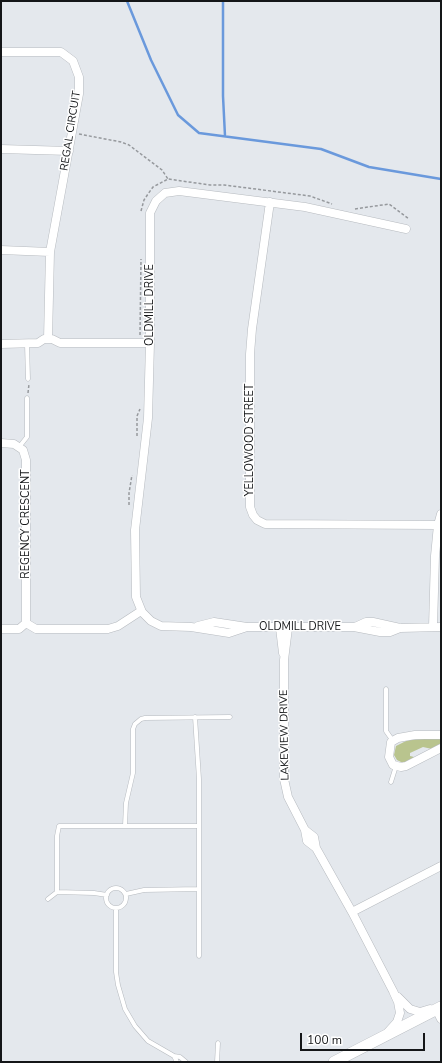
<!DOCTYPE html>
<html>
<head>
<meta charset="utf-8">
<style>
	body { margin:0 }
	#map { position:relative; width:442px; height:1063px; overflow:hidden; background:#e4e8ed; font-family:"Nunito Sans",sans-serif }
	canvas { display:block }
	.frame { position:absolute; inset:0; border:2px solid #141618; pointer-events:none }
	.scale { position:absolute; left:300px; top:1033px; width:125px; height:18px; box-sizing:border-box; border:2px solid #141618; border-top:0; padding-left:5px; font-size:12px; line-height:14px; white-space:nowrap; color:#141618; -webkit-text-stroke:3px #fff; paint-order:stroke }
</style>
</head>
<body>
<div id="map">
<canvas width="442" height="1063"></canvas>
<div class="frame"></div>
<div class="scale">100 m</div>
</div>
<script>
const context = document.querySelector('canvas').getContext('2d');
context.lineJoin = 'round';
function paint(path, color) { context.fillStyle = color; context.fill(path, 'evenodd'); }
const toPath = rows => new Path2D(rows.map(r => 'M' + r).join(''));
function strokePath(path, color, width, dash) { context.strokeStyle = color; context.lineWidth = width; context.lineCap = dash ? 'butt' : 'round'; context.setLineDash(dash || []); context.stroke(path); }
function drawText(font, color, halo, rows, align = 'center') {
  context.font = font + ' "Nunito Sans",sans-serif'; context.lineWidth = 3; context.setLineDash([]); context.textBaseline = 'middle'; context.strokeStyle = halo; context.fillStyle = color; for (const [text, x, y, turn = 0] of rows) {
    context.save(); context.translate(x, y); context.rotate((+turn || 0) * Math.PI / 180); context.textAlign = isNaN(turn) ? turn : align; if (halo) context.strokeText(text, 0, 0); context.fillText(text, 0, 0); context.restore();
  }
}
const green = toPath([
	[441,738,441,745,432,749,423,747,410,753,410,756,414,757,414,759,403,763,397,760,394,755,396,746,408,740]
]);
const stream = toPath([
	[127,1,151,60,178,115,199,133,321,149,369,167,441,179],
	[223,1,223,96,225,136]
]);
const path = toPath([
	[79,134,121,142,129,145,162,170,168,179],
	[355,209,389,204,409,219],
	[141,211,144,200,148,194,153,187,168,179,210,185,224,185,310,196,332,204],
	[140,335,141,259],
	[28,393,29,384],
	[137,436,137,416,140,409],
	[129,505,129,493,132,475]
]);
const lane = toPath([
	[27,344,28,379],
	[19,447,27,437,27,398],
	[386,689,386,731,393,741],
	[195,717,199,779,199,956],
	[391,782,396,766],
	[125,826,126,803,133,773,133,729,135,724,141,719,145,718,230,717],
	'106 898a10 10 0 1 1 20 0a10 10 0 1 1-20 0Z',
	[126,894,144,890,199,889],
	[107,895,94,893,57,892,57,836,59,826,199,826],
	[48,899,57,892],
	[116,908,116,972,118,985,125,1009,135,1026,148,1041,174,1056,180,1057,186,1062],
	[174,1056,177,1062],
	[217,1062,218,1043]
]);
const street = toPath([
	[1,52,61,52,73,61,79,77,79,94,50,252,48,339],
	[1,149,69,151],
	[270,202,252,329,250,354,250,507,253,515,257,520,265,524,438,525],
	[1,250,50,252],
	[1,344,38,343,44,339,52,339,60,343,150,343],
	[1,443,14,444,23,450,26,460,26,623],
	[198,626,214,622,247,627,354,627,380,632,390,632,400,628],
	[247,627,229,633,191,627,161,626,151,621,142,612,136,597,135,530,148,418,150,343,150,213,156,201,165,193,179,191,305,207,406,229],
	[355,627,366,622,373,622,400,628,441,627],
	[433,627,435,556,438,525,441,514],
	[280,628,283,653],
	[288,628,284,660,284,779,288,797,305,830,307,841,316,848],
	[1,629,19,629,26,623,36,629,108,629,118,626,141,611],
	[441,735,415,735,398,738,391,742,389,757,393,765,401,767,406,766,441,748],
	[305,830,314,837,316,848,352,912,393,991,398,1002,400,1013,397,1022,388,1032],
	[352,912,441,866],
	[398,997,410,1009,420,1012,430,1009],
	[436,1009,441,1019]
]);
const secondary = toPath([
	[334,1062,441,1007]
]);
const streetNames = [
	["REGAL CIRCUIT",71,131,-81],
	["OLDMILL DRIVE",150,305,-90],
	["YELLOWOOD STREET",250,440,-90],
	["REGENCY CRESCENT",26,524,-90],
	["OLDMILL DRIVE",300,627],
	["LAKEVIEW DRIVE",285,735,-91]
];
paint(green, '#b9c48e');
strokePath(stream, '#6a99dc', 2.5);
strokePath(lane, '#b6babf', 5);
strokePath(street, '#b6babf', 9);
strokePath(secondary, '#b6babf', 12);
strokePath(path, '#96999d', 1.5, [3, 2]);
strokePath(lane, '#fff', 4);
strokePath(street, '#fff', 8);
strokePath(secondary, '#fff', 11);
drawText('11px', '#141618', '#fff', streetNames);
</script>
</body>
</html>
